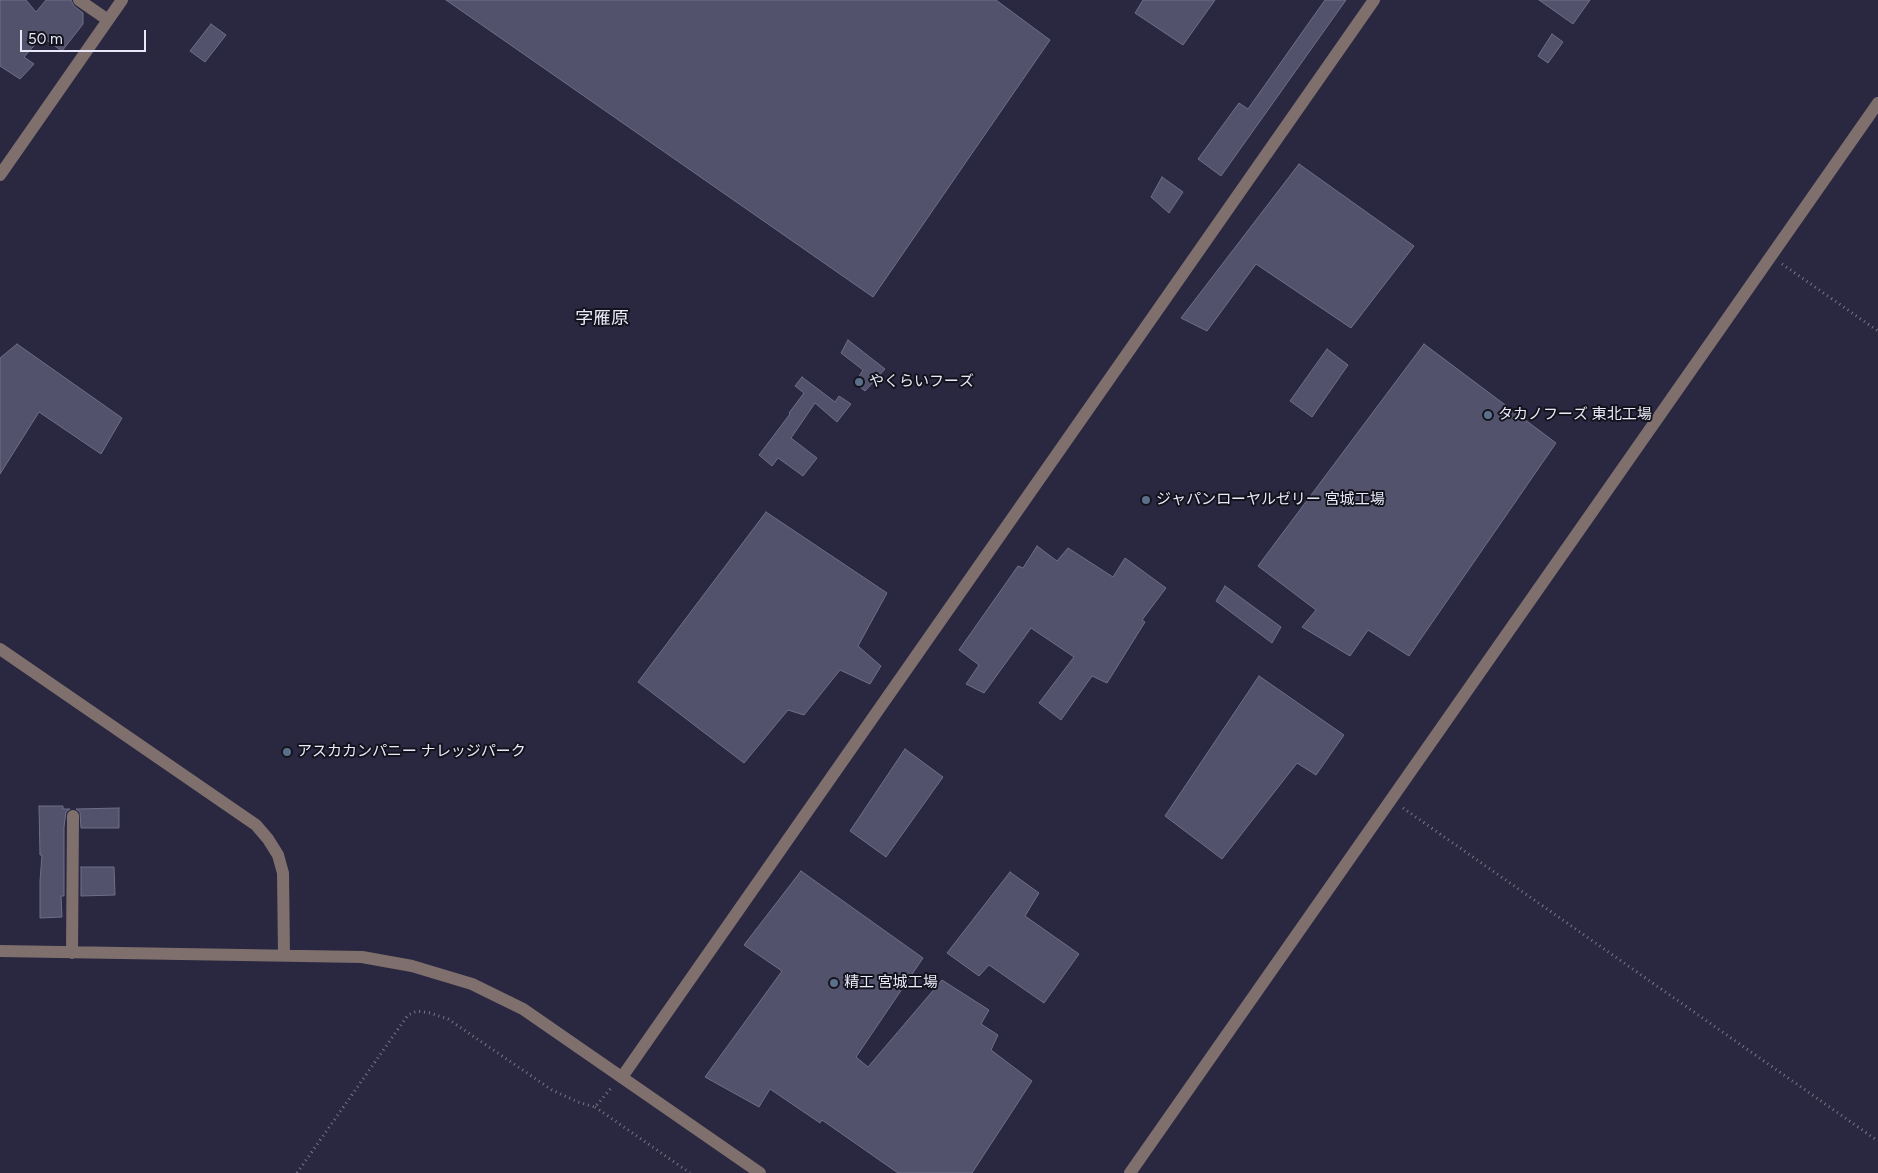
<!DOCTYPE html>
<html>
<head>
<meta charset="utf-8">
<style>
	body { margin:0 }
	#map { position:relative; width:1878px; height:1173px; overflow:hidden; background:#2a2840; font-family:Figtree,sans-serif }
	canvas { display:block }
	.scale { position:absolute; left:20px; top:30px; width:126px; height:22px; box-sizing:border-box; border:2px solid #e8e8f8; border-top:0; padding-left:6px; font-size:15px; line-height:18px; white-space:nowrap; color:#e8e8f8; -webkit-text-stroke:4px #13131d; paint-order:stroke }
</style>
</head>
<body>
<div id="map">
<canvas width="1878" height="1173"></canvas>
<div class="scale">50 m</div>
</div>
<script>
const context = document.querySelector('canvas').getContext('2d');
context.lineJoin = 'round';
function paint(path, color) { context.fillStyle = color; context.fill(path, 'evenodd'); }
const toPath = rows => new Path2D(rows.map(r => 'M' + r).join(''));
function strokePath(path, color, width, dash) { context.strokeStyle = color; context.lineWidth = width; context.lineCap = dash ? 'butt' : 'round'; context.setLineDash(dash || []); context.stroke(path); }
function drawText(font, color, halo, rows, align = 'center') {
  context.font = font + ' Figtree,"Noto Sans JP",sans-serif'; context.lineWidth = 4; context.setLineDash([]); context.textBaseline = 'middle'; context.strokeStyle = halo; context.fillStyle = color; for (const [text, x, y, turn = 0] of rows) {
    context.save(); context.translate(x, y); context.rotate((+turn || 0) * Math.PI / 180); context.textAlign = isNaN(turn) ? turn : align; if (halo) context.strokeText(text, 0, 0); context.fillText(text, 0, 0); context.restore();
  }
}
const building = toPath([
	[0,0,26,0,36,12,46,0,71,0,74,6,83,13,83,24,62,51,42,37,24,57,34,64,20,79,0,66,0,0],
	[446,0,996,0,1050,40,873,297,446,0],
	[1143,0,1215,0,1183,45,1135,13,1143,0],
	[1325,0,1346,0,1221,176,1198,159,1239,103,1248,109,1325,0],
	[1539,0,1590,0,1573,24,1539,0],
	[211,24,226,35,205,62,190,51,211,24],
	[1552,34,1563,42,1548,63,1538,56,1552,34],
	[1299,164,1414,246,1351,328,1256,264,1207,331,1181,318,1299,164],
	[1162,177,1183,192,1169,213,1151,197,1162,177],
	[848,340,885,369,865,391,855,383,863,370,841,353,848,340],
	[17,344,122,418,101,454,39,412,0,474,0,358,17,344],
	[1424,344,1556,443,1409,656,1368,630,1350,656,1302,627,1316,610,1258,566,1424,344],
	[1327,349,1348,365,1312,417,1290,401,1327,349],
	[802,377,835,402,839,396,851,404,837,422,815,403,791,438,817,458,803,476,778,458,772,466,759,455,790,414,789,413,804,393,795,386,802,377],
	[766,512,887,593,858,646,881,666,870,684,840,670,804,715,788,710,744,763,638,682,766,512],
	[1037,546,1057,561,1068,548,1113,577,1125,558,1166,588,1142,620,1145,622,1107,683,1092,676,1061,720,1039,703,1074,657,1031,628,984,693,966,684,979,665,959,650,1018,566,1023,568,1037,546],
	[1225,586,1281,627,1272,643,1216,601,1225,586],
	[1259,676,1344,735,1316,775,1297,763,1222,859,1165,816,1259,676],
	[905,749,943,777,886,857,850,831,905,749],
	[39,806,63,806,63,809,70,809,66,812,64,827,64,896,61,896,62,917,40,918,40,881,42,855,40,855,39,806],
	[119,808,119,828,81,828,80,812,76,809,119,808],
	[81,867,114,867,115,895,81,896,81,867],
	[801,871,923,958,856,1057,868,1067,942,980,989,1010,981,1024,998,1035,991,1050,1032,1081,972,1173,898,1173,822,1120,820,1123,770,1089,759,1107,705,1077,782,971,744,945,801,871],
	[1010,872,1039,893,1025,916,1079,954,1044,1003,989,965,979,976,947,953,1010,872]
]);
const path = toPath([
	[1782,264,1878,331],
	[1403,808,1878,1141],
	[595,1107,690,1173],
	[297,1173,408,1015,417,1011,430,1013,448,1019,552,1090,578,1102,595,1107,613,1086]
]);
const minor = toPath([
	[79,0,108,20],
	[0,175,122,0],
	[0,649,256,825,268,839,278,855,283,873,284,955],
	[0,951,362,957,412,966,472,984,523,1009,760,1173],
	[72,953,73,816],
	[622,1077,1374,0],
	[1130,1173,1878,103]
]);
const markers = [
	[859,382,5,"#5c6f8a"],
	[1488,415,5,"#5c6f8a"],
	[1146,500,5,"#5c6f8a"],
	[287,752,5,"#5c6f8a"],
	[834,983,5,"#5c6f8a"]
];
const poiNames = [
	["やくらいフーズ",869,382],
	["タカノフーズ 東北工場",1498,415],
	["ジャパンローヤルゼリー 宮城工場",1156,500],
	["アスカカンパニー ナレッジパーク",297,752],
	["精工 宮城工場",844,983]
];
const quarterNames = [
	["字雁原",602,319]
];
paint(building, '#53526c');
strokePath(building, '#6f6e8a', 1);
strokePath(path, '#77768a', 3, [1, 4]);
strokePath(minor, '#7f706e', 12);
for (const [x, y, r, color] of markers) { const dot = new Path2D(); dot.arc(x, y, r, 0, 2 * Math.PI); context.fillStyle = color; context.fill(dot); strokePath(dot, '#13131d', 2); }
drawText('15px', '#e8e8f8', '#13131d', poiNames, 'left');
drawText('18px', '#e8e8f8', '#13131d', quarterNames);
</script>
</body>
</html>
